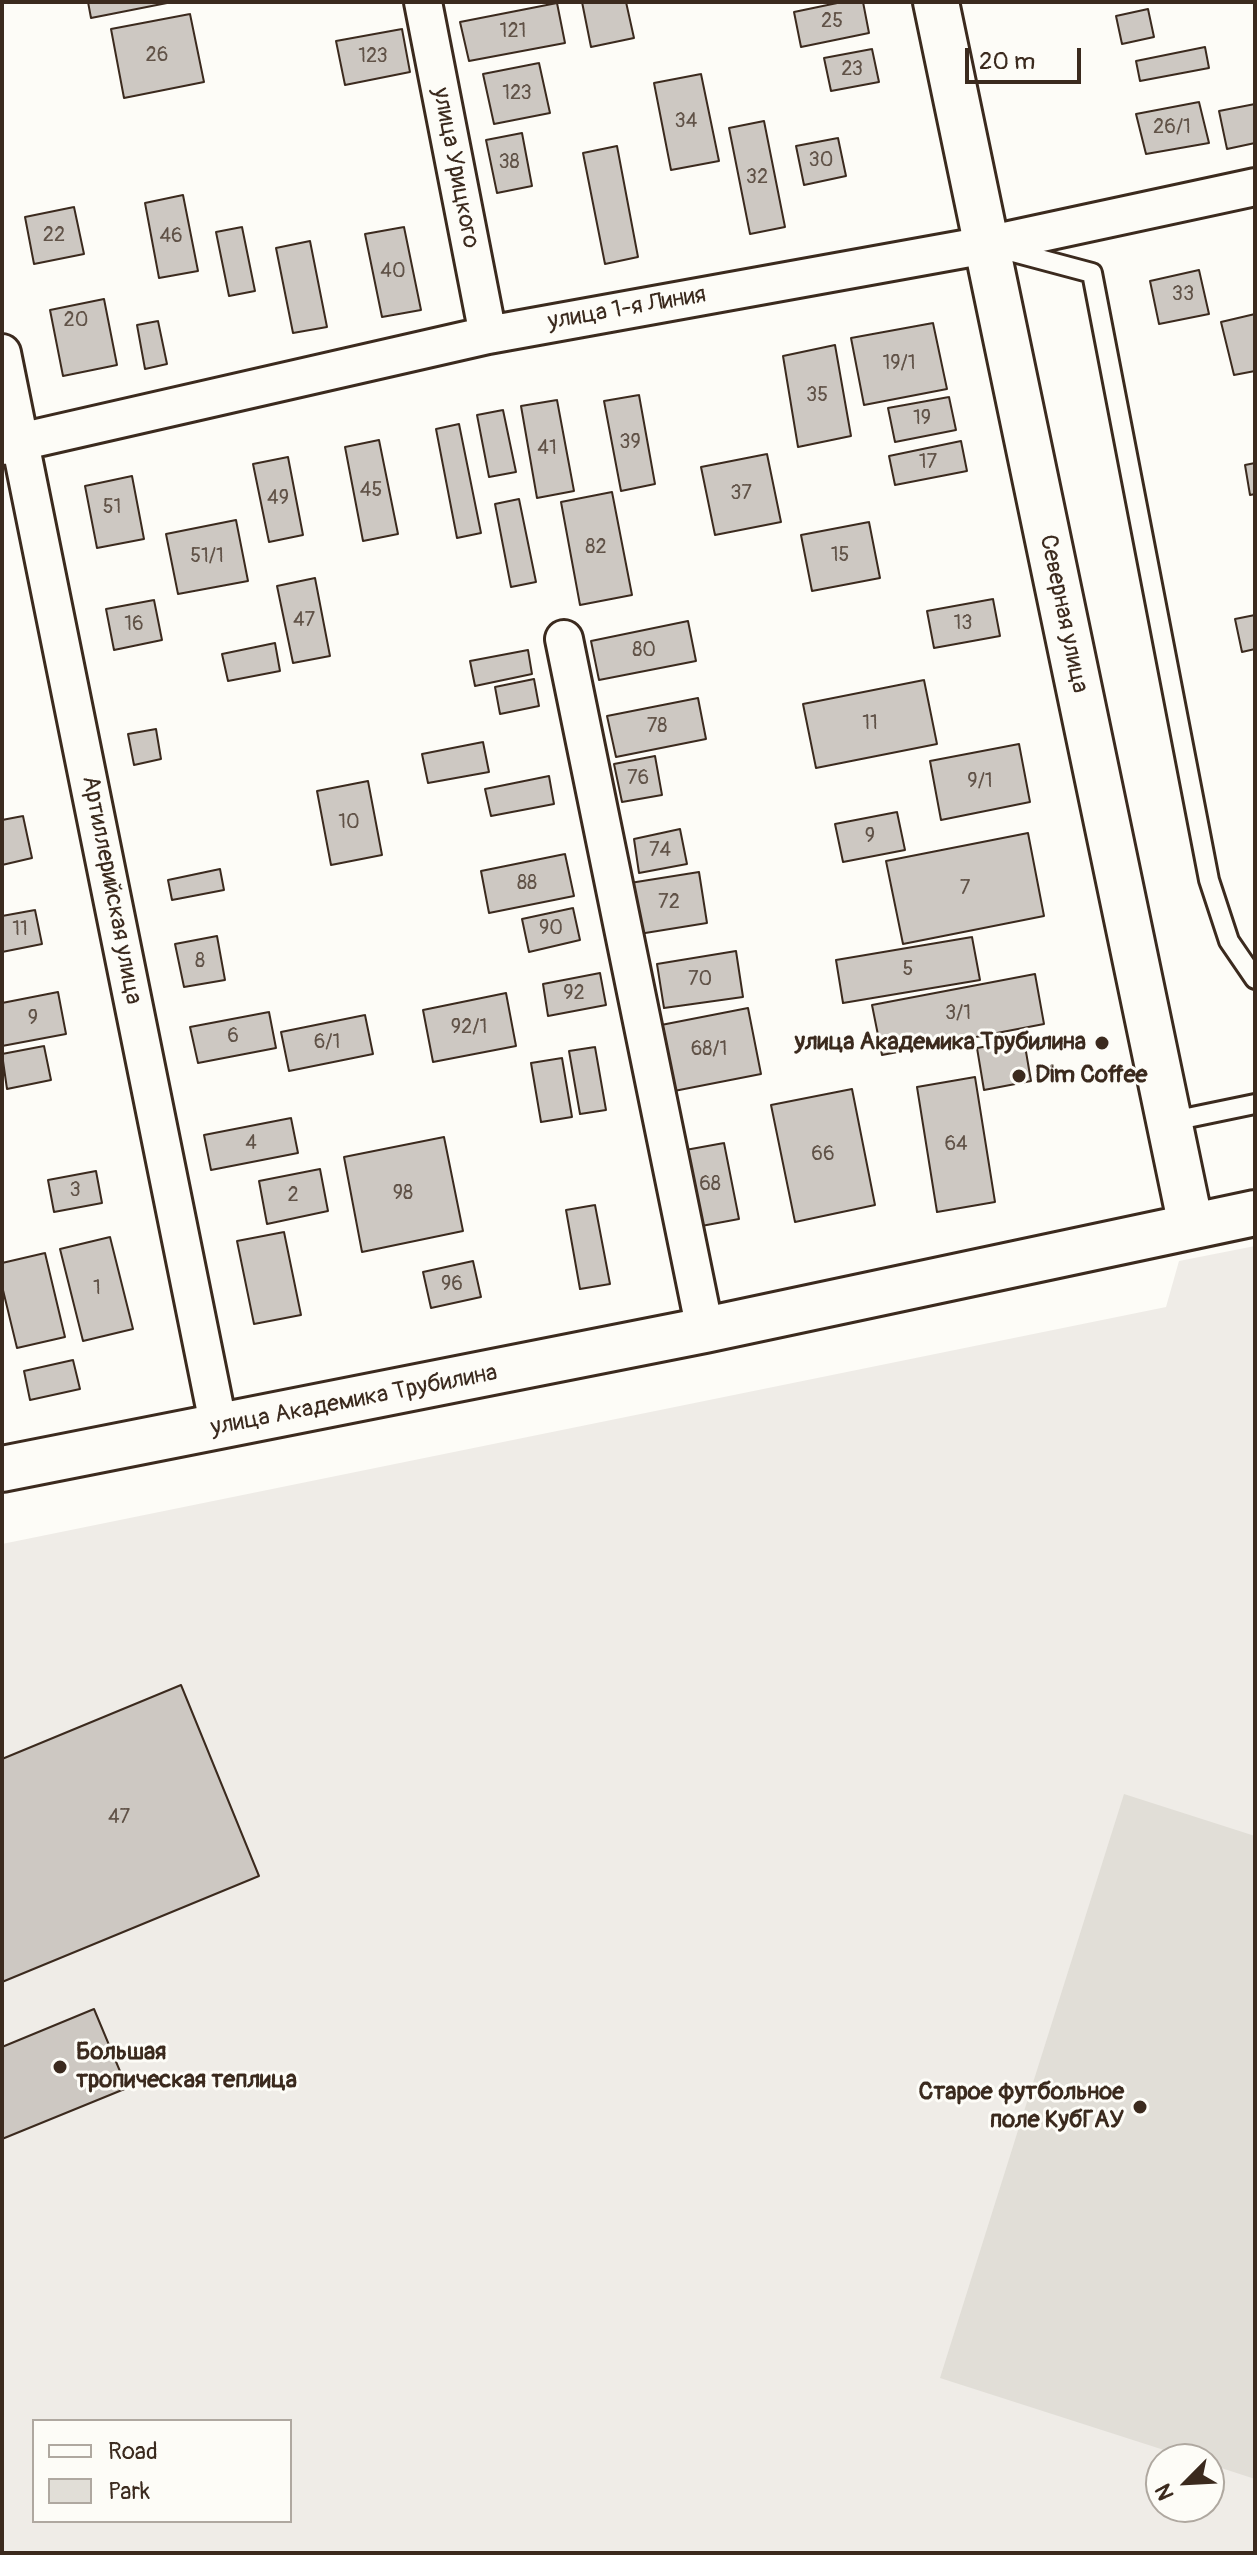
<!DOCTYPE html>
<html>
<head>
<meta charset="utf-8">
<style>
	body { margin:0 }
	#map { position:relative; width:1257px; height:2555px; overflow:hidden; background:#fdfcf7; font-family:Pangolin,sans-serif }
	canvas { display:block }
	.frame { position:absolute; inset:0; border:4px solid #3b2a1e; pointer-events:none }
	.legend { position:absolute; left:32px; top:2419px; width:260px; height:104px; box-sizing:border-box; background:#fdfcf7; border:2px solid #afa8a0; margin:0; padding:10px 14px; list-style:none; font-size:24px; color:#3b2a1e }
	.legend li { display:flex; align-items:center; gap:16px; height:40px }
	.legend b { width:40px; border:2px solid #afa8a0 }
	.north { position:absolute; left:1145px; top:2443px; width:80px; height:80px; box-sizing:border-box; background:#fdfcf7; border:2px solid #afa8a0; border-radius:50%; rotate:246deg; font-size:22px; font-weight:700; line-height:32px; text-align:center; color:#3b2a1e }
	.north::after { content:''; display:block; margin:auto; width:28px; height:36px; background:#3b2a1e; clip-path:polygon(50% 0,100% 100%,50% 72%,0 100%) }
	.scale { position:absolute; left:965px; top:48px; width:116px; height:36px; box-sizing:border-box; border:4px solid #3b2a1e; border-top:0; padding-left:10px; font-size:24px; line-height:28px; white-space:nowrap; color:#3b2a1e; -webkit-text-stroke:6px #fdfcf7; paint-order:stroke }
</style>
</head>
<body>
<div id="map">
<canvas width="1257" height="2555"></canvas>
<div class="frame"></div>
<ul class="legend">
<li><b style="height:10px;background:#fdfcf7"></b>Road</li>
<li><b style="height:22px;background:#e1ded7"></b>Park</li>
</ul>
<div class="north">N</div>
<div class="scale">20 m</div>
</div>
<script>
const context = document.querySelector('canvas').getContext('2d');
context.lineJoin = 'round';
function paint(path, color) { context.fillStyle = color; context.fill(path, 'evenodd'); }
const toPath = rows => new Path2D(rows.map(r => 'M' + r).join(''));
function strokePath(path, color, width, dash) { context.strokeStyle = color; context.lineWidth = width; context.lineCap = dash ? 'butt' : 'round'; context.setLineDash(dash || []); context.stroke(path); }
function drawText(font, color, halo, rows, align = 'center') {
  context.font = font + ' Pangolin,sans-serif'; context.lineWidth = 6; context.setLineDash([]); context.textBaseline = 'middle'; context.strokeStyle = halo; context.fillStyle = color; for (const [text, x, y, turn = 0] of rows) {
    context.save(); context.translate(x, y); context.rotate((+turn || 0) * Math.PI / 180); context.textAlign = isNaN(turn) ? turn : align; if (halo) context.strokeText(text, 0, 0); context.fillText(text, 0, 0); context.restore();
  }
}
const built = toPath([
	[1255,1246,1255,2553,2,2553,2,1544,1166,1307,1179,1261],
	[34,2421,290,2421,290,2521,34,2521],
	[1161,2459,1209,2459,1209,2507,1161,2507]
]);
const green = toPath([
	[1124,1794,1255,1836,1255,2479,1209,2464,1209,2459,1192,2459,940,2378]
]);
const building = toPath([
	[88,2,167,2,167,3,91,18,88,2],
	[582,2,626,2,634,38,591,47,582,2],
	[842,2,863,2,869,33,801,47,794,12,842,2],
	[557,3,565,43,469,61,460,22,557,3],
	[1148,9,1154,37,1122,44,1116,16,1148,9],
	[190,14,204,82,124,98,111,29,190,14],
	[402,29,410,72,345,85,336,41,402,29],
	[1205,47,1209,68,1140,81,1136,61,1205,47],
	[872,49,879,82,831,91,824,58,872,49],
	[539,63,550,113,494,124,483,74,539,63],
	[701,74,719,161,671,170,654,83,701,74],
	[1199,102,1209,143,1146,154,1136,114,1199,102],
	[1255,104,1255,143,1227,149,1219,111,1255,104],
	[764,121,785,227,750,234,729,128,764,121],
	[522,133,532,186,497,193,486,140,522,133],
	[838,138,846,176,804,185,796,146,838,138],
	[617,146,638,257,605,264,583,153,617,146],
	[183,195,198,271,159,278,145,203,183,195],
	[74,207,84,254,34,264,25,217,74,207],
	[242,227,255,291,229,296,216,232,242,227],
	[404,227,421,310,382,317,365,234,404,227],
	[310,241,327,327,293,333,276,248,310,241],
	[1199,270,1209,314,1159,324,1150,281,1199,270],
	[104,299,117,365,63,376,50,310,104,299],
	[1255,314,1255,371,1234,375,1221,322,1255,314],
	[158,321,167,364,145,369,137,325,158,321],
	[933,323,947,389,864,405,851,338,933,323],
	[835,345,851,436,798,447,783,356,835,345],
	[639,395,655,484,621,491,604,401,639,395],
	[949,397,956,430,895,442,888,408,949,397],
	[557,400,574,491,537,498,521,406,557,400],
	[503,410,516,472,489,477,477,415,503,410],
	[459,424,481,533,457,538,436,429,459,424],
	[379,440,398,534,363,541,345,447,379,440],
	[961,441,967,471,895,485,889,456,961,441],
	[767,454,781,522,715,535,701,467,767,454],
	[288,457,303,535,269,542,253,464,288,457],
	[1255,463,1255,494,1250,495,1245,465,1255,463],
	[132,476,144,539,97,548,85,486,132,476],
	[612,492,632,595,580,605,561,502,612,492],
	[519,499,536,582,511,587,495,504,519,499],
	[236,520,248,581,178,594,166,534,236,520],
	[869,522,880,578,812,591,801,535,869,522],
	[315,578,330,656,293,663,277,586,315,578],
	[993,599,1000,636,934,648,927,611,993,599],
	[154,600,162,640,114,650,106,609,154,600],
	[1255,615,1255,649,1242,652,1235,619,1255,615],
	[688,621,696,661,599,680,591,641,688,621],
	[275,643,280,671,228,681,222,654,275,643],
	[528,650,532,674,475,686,470,661,528,650],
	[534,679,539,706,500,714,495,687,534,679],
	[924,680,937,744,816,768,803,704,924,680],
	[698,698,706,739,616,757,607,716,698,698],
	[156,729,161,759,134,765,128,734,156,729],
	[483,742,489,772,428,783,422,754,483,742],
	[1019,744,1030,802,941,820,930,761,1019,744],
	[655,756,662,795,622,802,614,764,655,756],
	[549,776,554,804,491,816,485,789,549,776],
	[368,781,382,855,331,865,317,791,368,781],
	[897,812,905,850,843,862,835,824,897,812],
	[23,816,32,858,2,865,2,820,23,816],
	[680,829,687,864,639,873,634,839,680,829],
	[1028,833,1044,916,903,944,886,861,1028,833],
	[565,854,574,896,489,913,481,871,565,854],
	[220,869,224,890,172,900,168,880,220,869],
	[699,872,707,923,639,934,630,883,699,872],
	[573,908,580,940,529,952,522,919,573,908],
	[35,910,42,944,2,952,2,916,35,910],
	[217,936,225,980,184,987,175,944,217,936],
	[972,937,980,980,843,1003,836,960,972,937],
	[736,951,743,997,664,1008,657,964,736,951],
	[600,973,606,1005,548,1016,543,984,600,973],
	[1035,974,1044,1024,882,1055,872,1005,1035,974],
	[58,992,66,1034,2,1046,2,1003,58,992],
	[506,993,516,1046,433,1062,423,1010,506,993],
	[748,1008,761,1074,669,1092,656,1026,748,1008],
	[269,1012,276,1048,198,1063,190,1027,269,1012],
	[365,1015,373,1054,289,1071,281,1032,365,1015],
	[1024,1040,1031,1081,984,1090,977,1048,1024,1040],
	[44,1046,51,1080,7,1089,2,1054,44,1046],
	[595,1047,606,1110,580,1114,569,1051,595,1047],
	[562,1058,572,1117,541,1122,531,1063,562,1058],
	[975,1077,995,1202,937,1212,917,1087,975,1077],
	[852,1089,875,1205,795,1222,771,1105,852,1089],
	[291,1118,298,1153,211,1170,204,1135,291,1118],
	[444,1137,463,1231,362,1252,344,1157,444,1137],
	[724,1143,739,1219,696,1227,680,1151,724,1143],
	[320,1169,328,1211,267,1224,259,1181,320,1169],
	[96,1171,102,1203,54,1212,48,1180,96,1171],
	[595,1205,610,1284,580,1289,566,1210,595,1205],
	[284,1232,301,1315,254,1324,237,1241,284,1232],
	[110,1237,133,1329,83,1341,60,1249,110,1237],
	[45,1253,65,1337,17,1348,2,1286,2,1263,45,1253],
	[473,1261,481,1297,431,1308,423,1272,473,1261],
	[73,1360,80,1389,30,1400,24,1371,73,1360],
	[181,1685,259,1876,2,1982,2,1759,181,1685],
	[94,2009,127,2088,2,2139,2,2047,94,2009]
]);
const lane = toPath([
	[1002,249,1092,273,1209,880,1229,941,1255,979],
	[1168,1122,1255,1104]
]);
const street = toPath([
	[423,2,488,335],
	[2,353,219,1428],
	[2,446,488,335,986,245,1255,187],
	[564,639,705,1330]
]);
const secondary = toPath([
	[936,2,1191,1226],
	[2,1469,705,1330,1255,1213]
]);
const markers = [
	[1102,1043,8,"#3b2a1e"],
	[1019,1076,8,"#3b2a1e"],
	[60,2067,8,"#3b2a1e"],
	[1140,2107,8,"#3b2a1e"]
];
const numberNames = [
	["25",832,22],
	["121",513,32],
	["26",157,56],
	["123",373,57],
	["23",852,70],
	["123",517,94],
	["34",686,122],
	["26/1",1172,128],
	["30",821,161],
	["38",509,163],
	["32",757,178],
	["22",54,236],
	["46",171,237],
	["40",393,272],
	["33",1183,295],
	["20",76,321],
	["19/1",899,364],
	["35",817,396],
	["19",922,419],
	["39",630,443],
	["41",547,449],
	["17",928,463],
	["45",371,491],
	["37",741,494],
	["49",278,499],
	["51",112,508],
	["82",596,548],
	["15",840,556],
	["51/1",207,557],
	["47",304,621],
	["13",963,624],
	["16",134,625],
	["80",644,651],
	["11",870,724],
	["78",657,727],
	["76",638,779],
	["9/1",980,782],
	["10",349,823],
	["9",870,837],
	["74",660,851],
	["88",527,884],
	["7",965,889],
	["72",669,903],
	["90",551,929],
	["11",20,930],
	["8",200,962],
	["5",908,970],
	["70",700,980],
	["92",574,994],
	["3/1",958,1014],
	["9",33,1019],
	["92/1",469,1028],
	["6",233,1037],
	["6/1",327,1043],
	["68/1",709,1050],
	["4",251,1144],
	["64",956,1145],
	["66",823,1155],
	["68",710,1185],
	["3",75,1191],
	["98",403,1194],
	["2",293,1196],
	["96",452,1285],
	["1",97,1289],
	["47",119,1818]
];
const streetNames = [
	["улица Урицкого",455,168,79],
	["улица 1-я Линия",627,309,-10],
	["Северная улица",1063,614,78],
	["Артиллерийская улица",111,890,79],
	["улица Академика Трубилина",354,1401,-11]
];
const poiNames = [
	["улица Академика Трубилина",1086,1043],
	["Dim Coffee",1035,1076,"left"],
	["Большая",76,2053,"left"],
	["тропическая теплица",76,2081,"left"],
	["Старое футбольное",1124,2093],
	["поле КубГАУ",1124,2121]
];
paint(built, '#efece7');
paint(green, '#e1ded7');
paint(building, '#cdc8c2');
strokePath(building, '#3b2a1e', 2);
strokePath(lane, '#3b2a1e', 24);
strokePath(street, '#3b2a1e', 42);
strokePath(secondary, '#3b2a1e', 50);
strokePath(lane, '#fdfcf7', 18);
strokePath(street, '#fdfcf7', 36);
strokePath(secondary, '#fdfcf7', 44);
for (const [x, y, r, color] of markers) { const dot = new Path2D(); dot.arc(x, y, r, 0, 2 * Math.PI); context.fillStyle = color; context.fill(dot); strokePath(dot, '#fdfcf7', 3); }
drawText('20px', '#605247', null, numberNames);
drawText('24px', '#3b2a1e', '#fdfcf7', streetNames);
drawText('bold 24px', '#3b2a1e', '#fdfcf7', poiNames, 'right');
</script>
</body>
</html>
